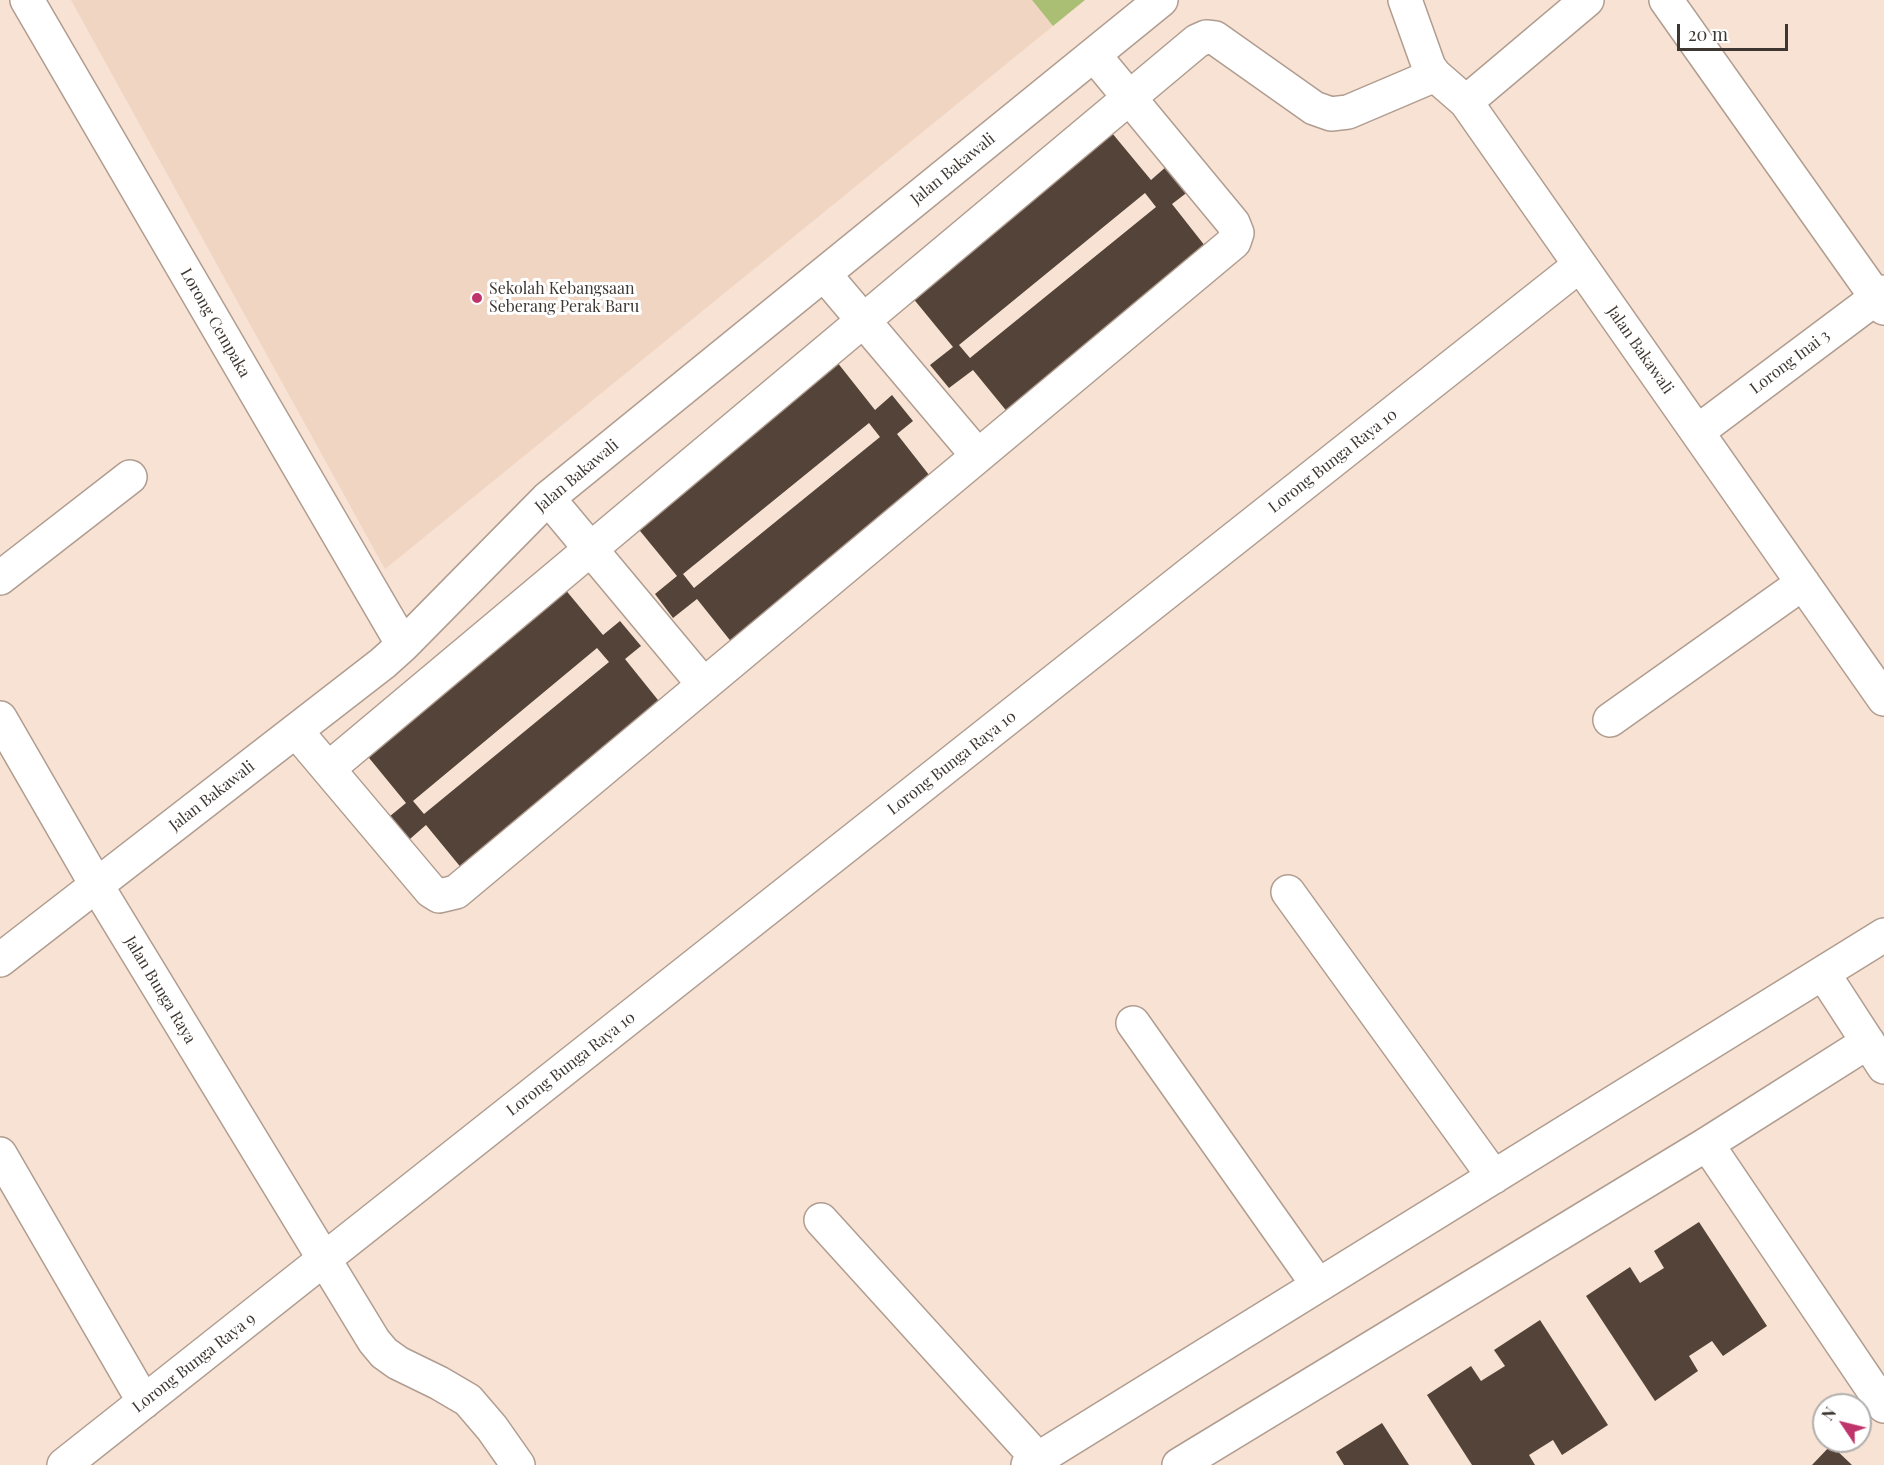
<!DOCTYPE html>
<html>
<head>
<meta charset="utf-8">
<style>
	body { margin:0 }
	#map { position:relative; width:1884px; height:1465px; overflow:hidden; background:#f7e2d4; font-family:"Playfair Display",serif }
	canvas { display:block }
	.north { position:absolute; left:1812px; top:1393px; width:60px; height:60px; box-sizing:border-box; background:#fff; border:2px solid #b2afad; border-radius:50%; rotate:305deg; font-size:16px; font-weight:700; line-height:24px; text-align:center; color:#3e3631 }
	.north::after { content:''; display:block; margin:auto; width:21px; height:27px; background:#bf346a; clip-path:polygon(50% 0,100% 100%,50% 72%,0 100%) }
	.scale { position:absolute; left:1677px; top:24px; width:111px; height:27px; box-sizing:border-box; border:3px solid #3e3631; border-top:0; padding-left:8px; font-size:18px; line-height:21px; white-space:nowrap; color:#3e3631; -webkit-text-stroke:4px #fff; paint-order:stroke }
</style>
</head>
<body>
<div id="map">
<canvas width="1884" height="1465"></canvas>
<div class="north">N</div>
<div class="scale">20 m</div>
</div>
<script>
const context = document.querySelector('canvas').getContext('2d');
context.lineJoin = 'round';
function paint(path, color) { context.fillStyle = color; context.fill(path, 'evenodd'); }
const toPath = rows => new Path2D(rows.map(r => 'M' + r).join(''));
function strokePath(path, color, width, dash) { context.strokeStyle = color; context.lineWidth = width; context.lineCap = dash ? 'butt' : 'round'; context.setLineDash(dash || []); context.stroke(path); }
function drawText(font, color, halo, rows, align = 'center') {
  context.font = font + ' "Playfair Display",serif'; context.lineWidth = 6; context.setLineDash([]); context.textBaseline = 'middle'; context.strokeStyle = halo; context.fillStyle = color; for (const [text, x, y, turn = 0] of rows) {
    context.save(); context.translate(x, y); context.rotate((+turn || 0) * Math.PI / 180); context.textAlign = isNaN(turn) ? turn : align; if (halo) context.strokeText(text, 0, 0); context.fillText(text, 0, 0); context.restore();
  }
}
const built = toPath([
	[71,0,1032,0,1053,26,385,569]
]);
const green = toPath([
	[1032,0,1085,0,1053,26]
]);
const building = toPath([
	[1112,133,1151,180,1167,166,1189,191,1172,204,1209,251,1009,414,973,370,949,388,930,365,953,347,912,297],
	[1145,193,1156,207,970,358,959,345],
	[837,362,875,410,892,395,913,421,897,434,933,480,733,644,697,599,673,618,655,594,677,576,636,526],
	[869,423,880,437,694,588,683,574],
	[564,588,603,635,620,621,641,646,625,659,662,705,463,870,426,825,403,845,384,821,406,803,365,753],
	[597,648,609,662,424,814,413,801],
	[1699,1222,1767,1326,1723,1356,1712,1341,1689,1356,1698,1371,1655,1401,1586,1296,1630,1267,1640,1283,1664,1268,1654,1251],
	[1540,1320,1608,1425,1562,1455,1553,1440,1529,1455,1535,1465,1472,1465,1427,1395,1471,1366,1481,1381,1505,1366,1494,1350],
	[1382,1423,1409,1465,1344,1465,1336,1452],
	[1831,1445,1852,1465,1812,1465]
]);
const minor = toPath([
	[27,0,403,645],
	[1405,0,1429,67,1435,75,1466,102,1884,699],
	[1666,0,1884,308],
	[1466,102,1587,0],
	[824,274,978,456],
	[1697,432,1884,292],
	[548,498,704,685],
	[0,578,130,477],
	[0,718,97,886,374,1341,384,1353,398,1363,439,1383,468,1400,492,1428,518,1465],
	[1610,720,1803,583],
	[296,731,431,891,439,896,456,892,1234,242,1237,233,1233,223,1094,55],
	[328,769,1197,41,1206,37,1215,38,1314,108,1331,114,1348,112,1435,75],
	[1288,892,1494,1177],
	[0,960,383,663,403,645,548,498,1161,0],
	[1823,973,1884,1067],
	[1133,1023,1318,1285],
	[1707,1144,1884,1406],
	[0,1154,144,1402],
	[821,1220,1038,1459],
	[64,1465,1580,265],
	[1028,1465,1884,935],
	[1179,1465,1707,1144,1868,1042]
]);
const markers = [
	[477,298,6,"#bf346a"]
];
const streetNames = [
	["Jalan Bakawali",953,169,-39],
	["Lorong Cempaka",215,323,60],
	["Jalan Bakawali",1640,350,55],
	["Lorong Inai 3",1790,362,-37],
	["Lorong Bunga Raya 10",1333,461,-38],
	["Jalan Bakawali",577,476,-40],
	["Lorong Bunga Raya 10",952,763,-38],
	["Jalan Bakawali",212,796,-38],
	["Jalan Bunga Raya",160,990,59],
	["Lorong Bunga Raya 10",571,1064,-38],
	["Lorong Bunga Raya 9",194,1363,-38]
];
const poiNames = [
	["Sekolah Kebangsaan",489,289],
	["Seberang Perak Baru",489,307]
];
paint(built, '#f0d5c2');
paint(green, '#abbf74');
paint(building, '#544338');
strokePath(minor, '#b09d90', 36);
strokePath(minor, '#fff', 33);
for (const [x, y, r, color] of markers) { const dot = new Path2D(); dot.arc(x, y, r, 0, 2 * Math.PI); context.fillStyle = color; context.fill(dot); strokePath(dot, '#fff', 2); }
drawText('16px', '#3e3631', '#fff', streetNames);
drawText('16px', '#3e3631', '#fff', poiNames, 'left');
</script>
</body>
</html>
